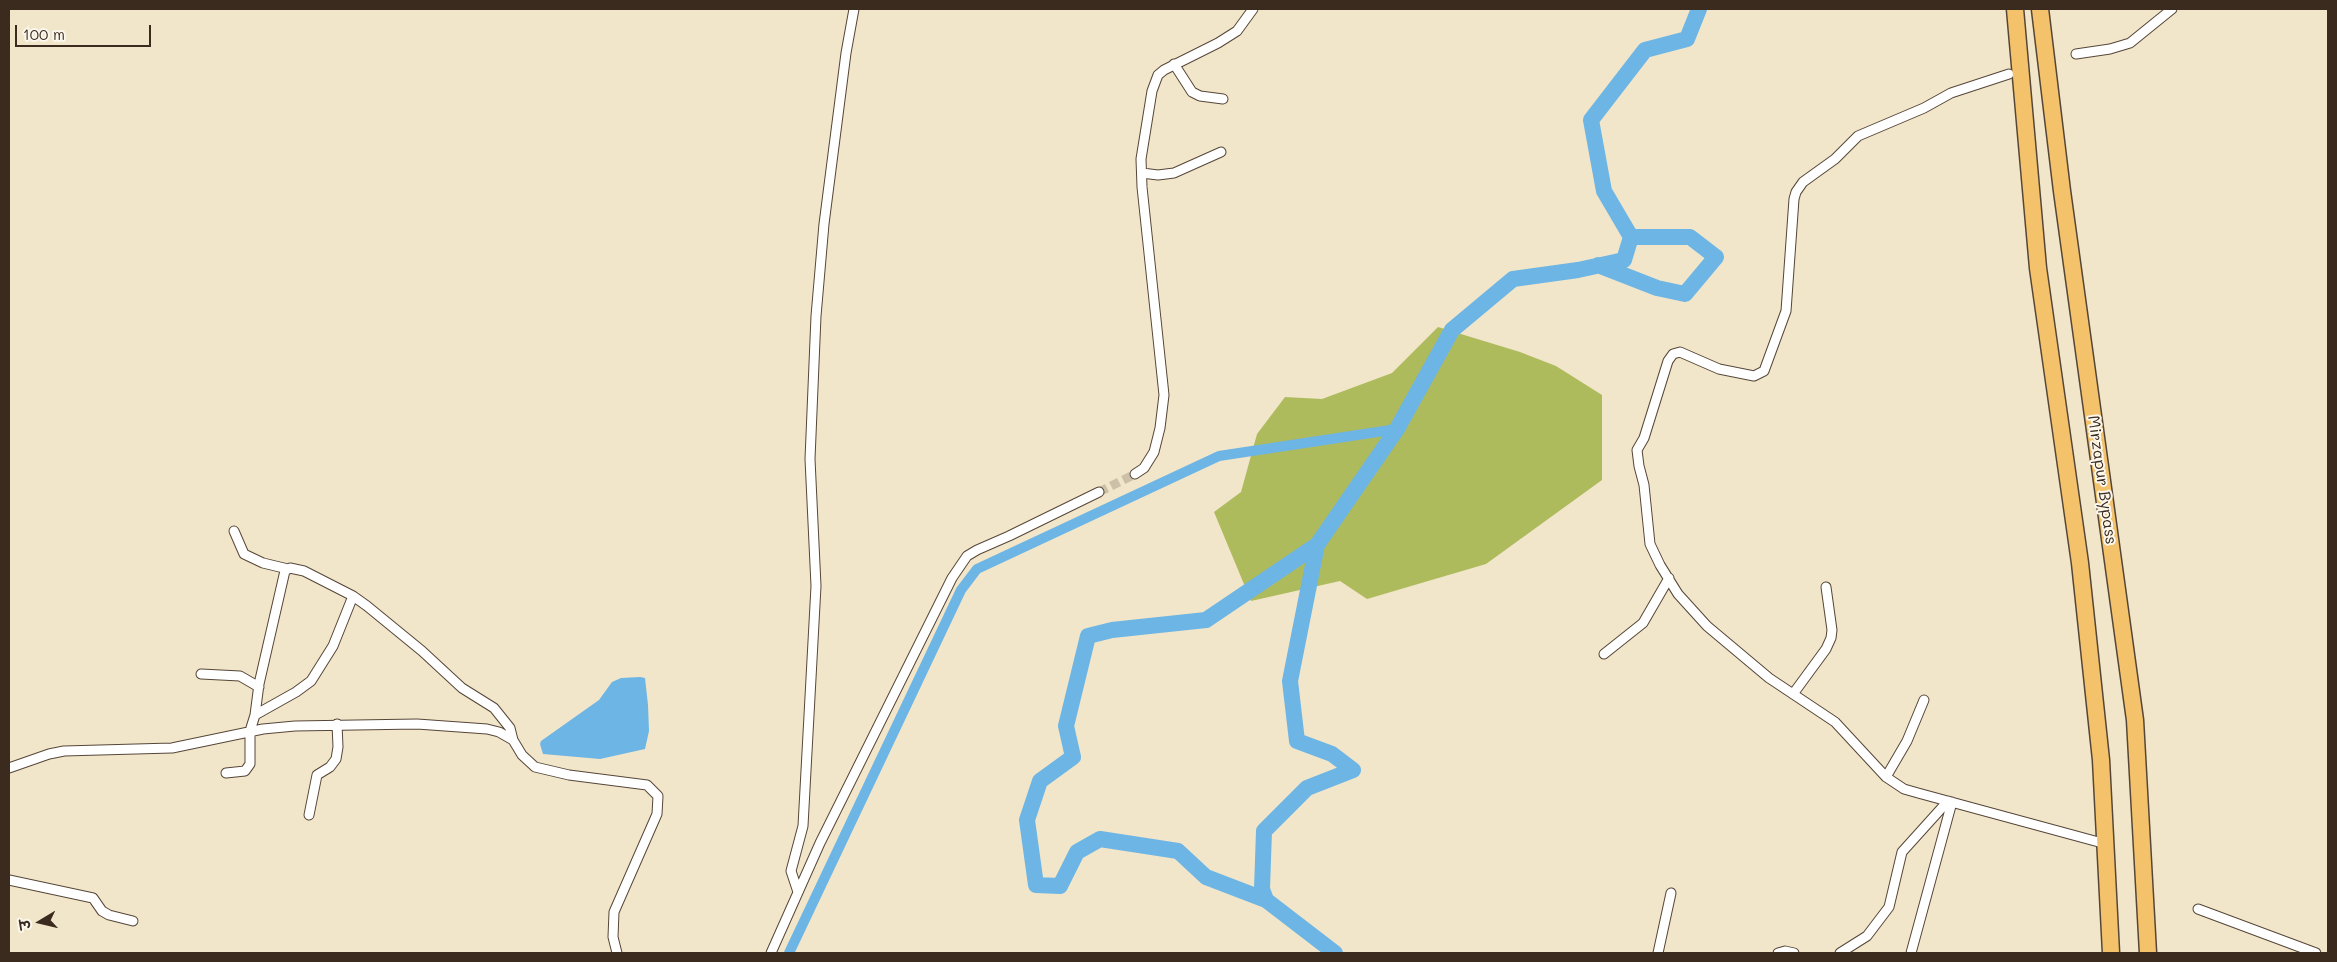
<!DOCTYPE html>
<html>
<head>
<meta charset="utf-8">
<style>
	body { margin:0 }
	#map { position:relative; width:2337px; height:962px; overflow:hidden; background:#f1e6ca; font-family:Mali,"Playpen Sans Deva",sans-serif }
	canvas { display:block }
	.frame { position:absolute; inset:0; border:10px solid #3b2a1e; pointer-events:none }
	.north { position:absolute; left:15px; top:897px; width:50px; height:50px; -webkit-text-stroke:4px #fbf7ec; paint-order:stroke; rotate:261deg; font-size:14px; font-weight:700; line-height:20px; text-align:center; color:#3b2a1e }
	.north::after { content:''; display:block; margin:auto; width:18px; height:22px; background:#3b2a1e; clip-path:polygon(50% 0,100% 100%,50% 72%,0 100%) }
	.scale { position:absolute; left:15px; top:25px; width:136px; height:22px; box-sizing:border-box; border:2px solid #3b2a1e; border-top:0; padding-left:6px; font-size:15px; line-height:18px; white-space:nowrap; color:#3b2a1e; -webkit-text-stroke:4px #fbf7ec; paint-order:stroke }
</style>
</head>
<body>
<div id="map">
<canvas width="2337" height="962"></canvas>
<div class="frame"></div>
<div class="north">उ</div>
<div class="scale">100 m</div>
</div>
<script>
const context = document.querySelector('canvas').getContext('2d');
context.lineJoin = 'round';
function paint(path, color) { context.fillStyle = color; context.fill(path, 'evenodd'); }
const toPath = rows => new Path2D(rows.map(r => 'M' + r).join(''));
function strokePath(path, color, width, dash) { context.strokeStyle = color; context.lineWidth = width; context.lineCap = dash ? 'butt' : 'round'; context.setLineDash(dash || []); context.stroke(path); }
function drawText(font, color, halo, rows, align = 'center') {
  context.font = font + ' Mali,sans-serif'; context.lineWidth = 4; context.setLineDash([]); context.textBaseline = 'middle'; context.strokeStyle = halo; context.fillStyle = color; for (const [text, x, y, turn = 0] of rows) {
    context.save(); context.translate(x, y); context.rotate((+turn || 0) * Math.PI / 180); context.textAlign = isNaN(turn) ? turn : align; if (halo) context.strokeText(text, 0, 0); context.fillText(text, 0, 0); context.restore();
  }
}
const green = toPath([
	[1438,327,1520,352,1556,366,1602,395,1602,480,1486,564,1367,599,1340,581,1251,601,1214,512,1241,492,1257,434,1285,397,1322,399,1392,373]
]);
const water = toPath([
	[640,677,645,678,648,705,649,731,645,749,600,759,543,754,540,744,541,741,599,700,612,682,621,678]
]);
const canal = toPath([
	[789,953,961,590,977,569,1219,456,1397,429]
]);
const river = toPath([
	[1598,265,1657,288,1685,294,1716,257,1690,237,1631,237],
	[1266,900,1206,877,1178,851,1100,839,1077,852,1060,886,1036,885,1027,820,1040,781,1073,757,1066,726,1088,636,1112,630,1206,620,1317,545],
	[1335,953,1266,900,1262,889,1264,831,1307,788,1353,770,1332,754,1297,741,1290,681,1317,545,1397,429,1452,330,1513,279,1578,270,1624,260,1631,237,1604,191,1591,120,1645,50,1687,39,1699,9]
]);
const streetTunnel = toPath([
	[1099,492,1135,474]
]);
const street = toPath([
	[2076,54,2110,49,2130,43,2172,9],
	[1174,64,1192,92,1200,96,1223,99],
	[2009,74,1951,93,1924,108,1858,136,1835,159,1803,182,1796,192,1794,199,1786,311,1764,371,1754,376,1719,369,1680,352,1673,354,1668,361,1644,438,1637,450,1639,466,1644,485,1650,544,1660,565,1678,594,1707,626,1769,678,1835,722,1886,777,1904,789,1918,793,2106,844],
	[1142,173,1158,175,1174,173,1221,152],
	[1135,474,1144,468,1154,452,1160,428,1164,395,1142,187,1141,159,1152,91,1158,75,1164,70,1218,43,1237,31,1253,9],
	[234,531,244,554,263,563,288,569],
	[1604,654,1643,623,1669,578],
	[201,674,240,676,259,687],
	[1793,694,1826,649,1831,638,1832,630,1826,587],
	[255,715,296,692,311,681,333,646,353,596],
	[9,768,49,754,64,751,172,748,263,729,295,726,417,724,487,729,499,732,513,740,522,755,535,767,569,775,647,785,658,796,657,814,614,912,613,937,617,953],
	[226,773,245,771,250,764,250,731,255,715,259,684,284,575,285,571,290,568,304,571,353,596,367,606,422,651,462,688,494,708,510,728,513,740],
	[1886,777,1907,741,1924,700],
	[309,815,317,775,330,767,336,759,338,747,337,724],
	[9,880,93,898,102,911,109,915,133,921],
	[798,892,791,871,803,826,816,586,810,459,816,316,824,224,846,53,854,9],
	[2198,909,2316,953],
	[771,953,820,843,952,578,967,556,977,550,1009,536,1099,492],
	[1658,953,1671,893],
	[1778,953,1785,951,1794,953],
	[1840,953,1867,936,1889,907,1902,852,1948,801],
	[1911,953,1952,802]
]);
const highway = toPath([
	[2015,9,2038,268,2080,563,2101,760,2111,953],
	[2040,9,2062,191,2135,720,2148,953]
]);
const streetNames = [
	["Mirzapur Bypass",2102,480,82]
];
paint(green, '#aebb5d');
paint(water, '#6db5e5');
strokePath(canal, '#6db5e5', 10);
strokePath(river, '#6db5e5', 16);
strokePath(streetTunnel, '#cdc0a8', 9, [9, 4.5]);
strokePath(street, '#564638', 11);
strokePath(highway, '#564638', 19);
strokePath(street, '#fff', 9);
strokePath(highway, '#f3c26a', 16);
drawText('16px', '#3b2a1e', '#fbf7ec', streetNames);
</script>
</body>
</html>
